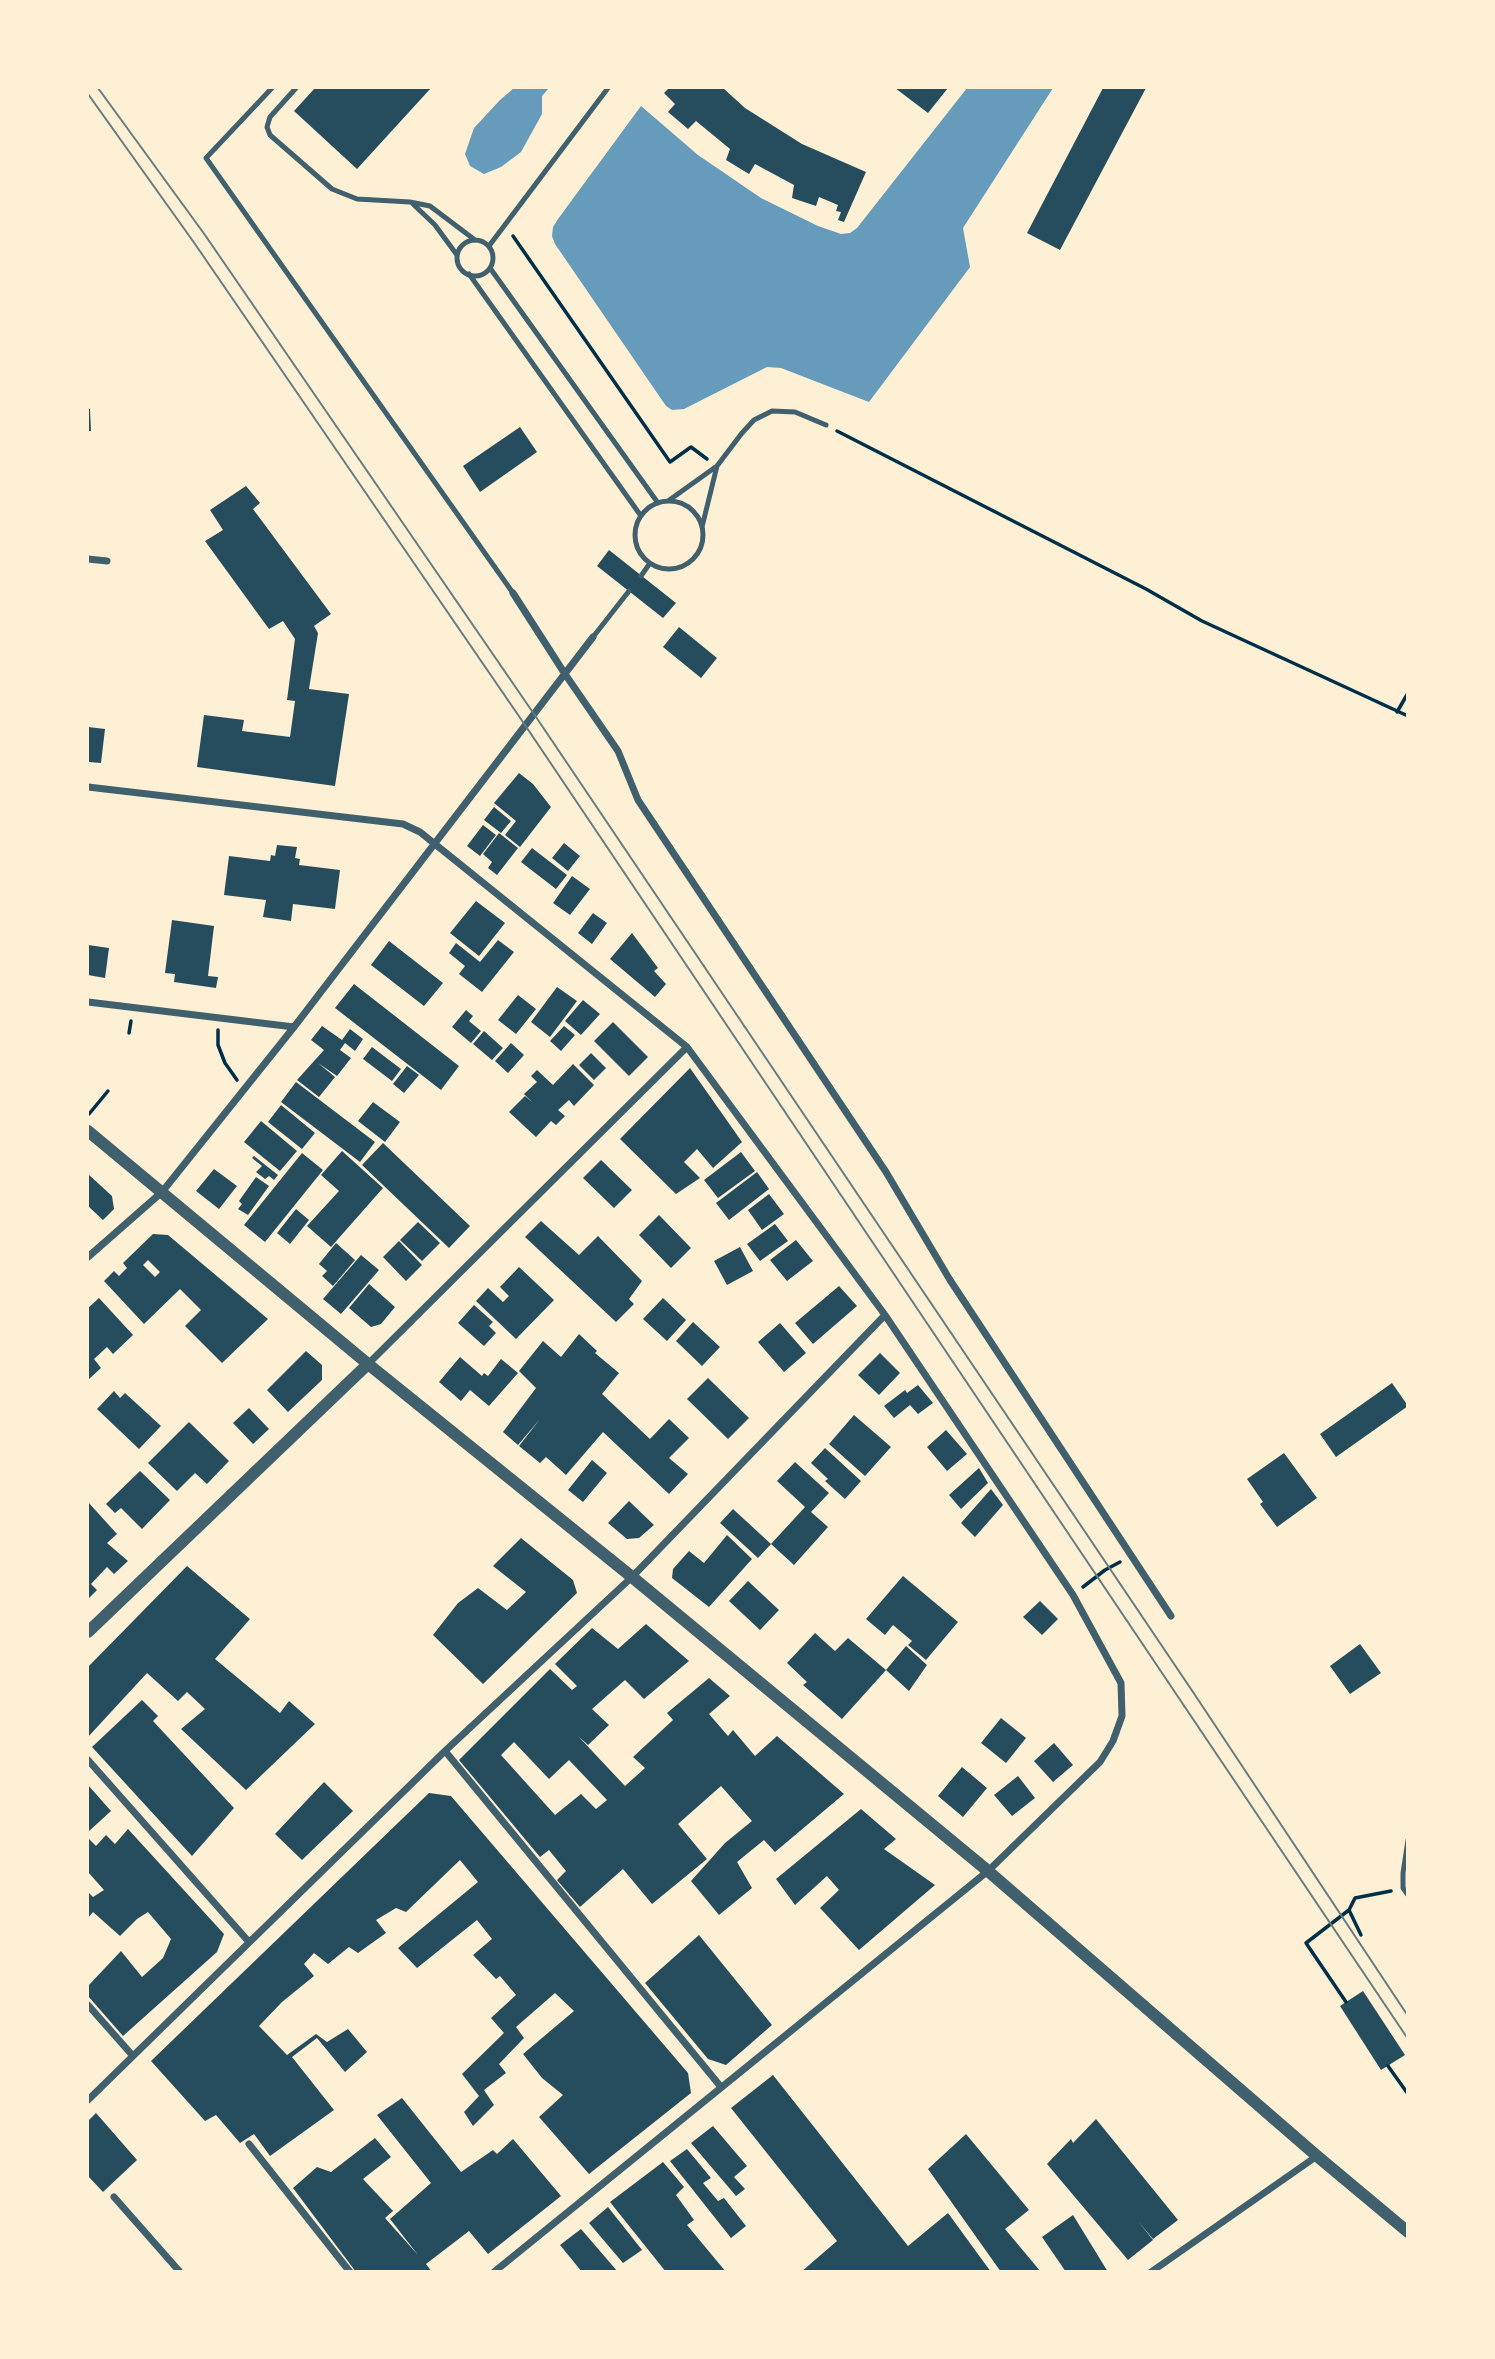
<!DOCTYPE html>
<html>
<head>
<meta charset="utf-8">
<style>
	body { margin:0 }
	#map { position:relative; width:1495px; height:2359px; overflow:hidden; background:#fdf0d5; font-family:"DejaVu Sans",sans-serif }
	canvas { display:block }
	.frame { position:absolute; inset:0; border:89px solid #fdf0d5; pointer-events:none }
</style>
</head>
<body>
<div id="map">
<canvas width="1495" height="2359"></canvas>
<div class="frame"></div>
</div>
<script>
const context = document.querySelector('canvas').getContext('2d');
context.lineJoin = 'round';
function paint(path, color) { context.fillStyle = color; context.fill(path, 'evenodd'); }
const toPath = rows => new Path2D(rows.map(r => 'M' + r).join(''));
function strokePath(path, color, width, dash) { context.strokeStyle = color; context.lineWidth = width; context.lineCap = dash ? 'butt' : 'round'; context.setLineDash(dash || []); context.stroke(path); }
const water = toPath([
	[514,88,549,88,542,96,542,114,521,152,501,167,484,174,470,166,465,154,474,128,500,100],
	[967,88,1053,88,963,228,970,267,869,402,781,368,767,367,684,409,672,410,666,406,555,244,552,236,553,227,558,219,641,106,698,155,761,198,818,226,841,234,850,233,857,228]
]);
const building = toPath([
	[315,88,431,88,357,169,294,111],
	[669,88,723,88,745,108,802,144,866,172,844,222,838,220,841,212,836,211,838,205,819,197,816,206,792,198,794,185,755,164,749,174,726,160,730,149,696,121,688,129,668,112,675,104,664,93],
	[895,88,948,88,928,113],
	[1103,88,1146,88,1060,250,1027,233],
	[88,409,90,409,91,431,88,431],
	[520,427,537,452,480,492,463,466],
	[246,486,260,503,253,509,331,614,314,626,318,633,309,689,349,694,335,786,197,767,204,715,244,720,242,731,290,737,295,701,287,700,295,639,283,621,269,629,205,541,223,530,210,510],
	[609,550,676,603,663,618,597,566],
	[679,627,717,658,701,678,663,647],
	[88,727,105,729,101,763,89,762],
	[519,773,533,784,551,807,520,847,505,835,516,821,494,803],
	[494,807,511,821,501,833,484,820],
	[483,825,496,835,480,856,467,846],
	[499,833,518,848,497,875,488,868,492,862,483,854],
	[564,843,580,856,568,871,552,858],
	[277,845,297,847,295,858,300,859,299,865,340,870,335,909,293,904,291,921,263,917,266,900,224,895,229,856,270,861,271,855,275,856],
	[532,848,567,875,556,889,521,862],
	[572,876,590,889,570,915,553,903],
	[476,901,505,923,479,956,450,933],
	[593,913,607,923,592,944,578,933],
	[172,920,214,926,208,976,218,977,216,988,174,982,175,974,165,973],
	[632,933,658,968,654,971,666,984,655,997,610,959],
	[498,940,514,952,482,992,459,974,465,966,449,953,456,943,480,962],
	[389,941,443,983,424,1006,371,965],
	[88,945,109,948,105,978,88,975],
	[354,984,459,1066,441,1090,335,1008],
	[557,987,577,1001,550,1037,531,1022],
	[518,995,536,1009,516,1034,498,1020],
	[583,1000,600,1014,581,1035,565,1021],
	[466,1010,473,1016,469,1021,481,1031,471,1043,452,1027],
	[613,1022,648,1057,629,1076,594,1041],
	[322,1026,342,1040,350,1029,363,1039,355,1051,345,1043,340,1050,351,1058,337,1076,318,1063,335,1077,319,1097,297,1080,324,1050,311,1040],
	[564,1026,575,1035,561,1051,550,1041],
	[484,1031,503,1048,492,1060,473,1044],
	[511,1043,524,1055,508,1073,495,1061],
	[372,1047,401,1069,392,1081,363,1059],
	[591,1053,606,1068,594,1080,579,1065],
	[573,1064,594,1085,574,1106,569,1100,558,1110,565,1116,556,1125,551,1121,536,1137,509,1112,525,1096,533,1103,524,1094,537,1082,531,1076,537,1070,553,1085],
	[407,1066,419,1075,404,1093,393,1084],
	[690,1068,742,1142,713,1168,697,1149,684,1162,700,1178,676,1194,620,1139],
	[296,1082,375,1142,360,1162,281,1102],
	[373,1102,400,1122,385,1142,358,1121],
	[281,1105,315,1133,302,1149,268,1122],
	[261,1121,297,1151,280,1171,244,1142],
	[383,1143,470,1226,449,1248,362,1165],
	[342,1151,383,1188,331,1247,307,1226,339,1191,321,1175],
	[741,1152,755,1171,718,1198,704,1180],
	[302,1153,323,1170,265,1242,244,1225],
	[254,1156,278,1175,274,1180,269,1176,265,1179,256,1172,262,1166,252,1158],
	[601,1160,632,1190,614,1208,583,1178],
	[214,1169,237,1186,219,1209,196,1191],
	[757,1172,769,1189,729,1220,716,1203],
	[88,1174,112,1196,114,1209,103,1220,88,1206],
	[256,1177,269,1186,248,1215,238,1209,242,1204,239,1201],
	[769,1194,784,1214,762,1230,748,1210],
	[296,1209,309,1220,290,1244,277,1233],
	[659,1215,691,1248,671,1268,639,1235],
	[541,1221,579,1255,598,1236,642,1281,629,1299,634,1304,616,1322,525,1237],
	[418,1222,440,1243,422,1261,400,1240],
	[775,1224,788,1241,760,1261,747,1244],
	[153,1234,168,1235,268,1319,222,1363,185,1326,201,1310,180,1289,144,1324,104,1281,114,1271,119,1276,127,1268,123,1263],
	[148,1260,160,1272,155,1277,143,1265],
	[796,1240,813,1261,787,1281,770,1260],
	[399,1241,422,1265,406,1281,383,1257],
	[336,1243,355,1260,333,1286,322,1276,327,1271,319,1264],
	[740,1247,753,1271,727,1285,714,1261],
	[361,1255,379,1270,341,1314,323,1299],
	[519,1267,554,1300,516,1339,476,1301,488,1288,503,1302,509,1296,500,1287],
	[369,1284,395,1307,381,1324,371,1327,349,1308],
	[839,1286,857,1306,813,1344,795,1323],
	[99,1298,133,1335,113,1354,107,1347,94,1359,101,1368,88,1380,88,1308],
	[663,1298,686,1320,667,1341,643,1319],
	[474,1305,493,1322,489,1326,496,1333,484,1346,458,1323],
	[693,1322,720,1347,702,1366,676,1341],
	[780,1323,806,1353,784,1372,758,1342],
	[579,1334,597,1351,595,1353,619,1373,602,1394,650,1439,669,1419,689,1438,669,1458,688,1474,669,1494,603,1432,566,1475,546,1457,540,1463,519,1446,540,1419,518,1445,503,1432,536,1388,519,1371,543,1341,561,1357],
	[306,1351,322,1365,322,1380,288,1412,267,1390],
	[880,1353,900,1373,879,1395,858,1375],
	[460,1357,482,1376,484,1373,488,1376,501,1359,518,1373,489,1406,470,1390,461,1401,439,1382],
	[708,1378,749,1418,728,1439,687,1399],
	[1392,1383,1408,1406,1336,1457,1320,1434],
	[918,1385,933,1403,918,1414,910,1405,894,1418,884,1406,905,1390,907,1393],
	[114,1391,120,1398,125,1393,161,1426,139,1449,97,1409],
	[249,1408,269,1429,253,1444,233,1423],
	[854,1415,891,1447,865,1476,829,1444],
	[189,1422,229,1461,207,1484,195,1473,177,1491,148,1463],
	[946,1430,967,1454,947,1471,927,1447],
	[825,1448,861,1481,845,1499,825,1481,828,1479,811,1463],
	[1284,1453,1317,1498,1277,1527,1260,1504,1263,1502,1247,1479],
	[592,1460,607,1473,583,1502,568,1490],
	[795,1462,829,1493,811,1512,828,1527,794,1565,771,1544,758,1558,720,1523,733,1509,771,1544,805,1507,777,1481],
	[979,1468,988,1483,961,1509,949,1495],
	[140,1471,170,1500,142,1529,121,1508,115,1513,106,1504],
	[991,1489,1003,1505,975,1537,961,1523],
	[629,1501,654,1525,639,1538,627,1539,608,1523],
	[88,1502,117,1534,107,1543,128,1561,114,1574,107,1567,91,1584,97,1590,88,1599],
	[727,1535,752,1559,709,1607,672,1578,673,1569,689,1551,704,1563],
	[521,1538,573,1580,577,1593,483,1684,433,1635,458,1603,478,1588,507,1610,526,1592,493,1566],
	[187,1566,250,1619,215,1659,280,1713,289,1701,315,1724,246,1790,181,1729,205,1709,187,1692,178,1701,147,1673,88,1737,88,1667],
	[903,1576,958,1622,926,1660,908,1645,912,1641,893,1625,885,1635,866,1619],
	[748,1581,779,1610,760,1630,729,1601],
	[1040,1601,1058,1619,1042,1635,1023,1617],
	[646,1624,689,1661,644,1699,625,1680,592,1709,609,1725,588,1745,578,1736,625,1786,645,1768,633,1757,673,1720,667,1713,709,1678,730,1696,709,1714,728,1736,733,1730,755,1756,777,1736,844,1794,775,1852,764,1840,737,1862,752,1888,719,1915,691,1881,725,1843,752,1821,721,1786,678,1824,707,1859,652,1904,623,1869,580,1907,557,1880,566,1871,549,1850,540,1857,459,1760,550,1669,572,1690,577,1686,555,1664,592,1628,618,1649],
	[514,1742,549,1779,569,1760,607,1800,596,1809,581,1794,555,1815,501,1755],
	[815,1633,835,1651,848,1638,886,1670,842,1719,803,1685,807,1682,787,1663],
	[1360,1644,1381,1673,1350,1694,1330,1666],
	[906,1646,927,1665,909,1691,886,1670],
	[142,1700,158,1716,153,1721,234,1808,192,1856,92,1747],
	[1001,1718,1026,1738,1006,1763,981,1743],
	[1054,1743,1073,1765,1053,1782,1034,1761],
	[962,1767,987,1788,963,1817,938,1796],
	[1018,1776,1035,1798,1012,1816,994,1795],
	[324,1782,353,1811,302,1860,275,1834],
	[88,1785,111,1811,88,1832],
	[429,1793,451,1796,688,2073,691,2093,589,2174,539,2117,563,2095,542,2078,523,2054,574,2011,555,1993,516,2027,524,2038,499,2064,506,2073,484,2090,494,2105,473,2126,464,2112,479,2096,462,2074,504,2033,491,2018,516,1995,500,1976,496,1979,473,1955,492,1939,477,1920,417,1968,398,1948,478,1882,460,1860,406,1912,396,1908,376,1920,386,1933,358,1953,349,1947,328,1964,314,1953,304,1964,314,1976,282,2002,259,2026,287,2055,316,2034,327,2042,348,2029,367,2052,345,2072,317,2038,292,2057,334,2110,270,2156,254,2134,240,2143,216,2115,205,2121,151,2061],
	[861,1809,896,1839,884,1849,935,1885,859,1950,820,1908,839,1890,827,1876,795,1905,776,1879],
	[128,1829,224,1934,217,1952,123,2036,88,1996,88,1986,121,1951,142,1977,163,1958,171,1939,148,1912,137,1919,120,1936,93,1912,88,1918,88,1892,93,1897,104,1890,88,1872,88,1838,96,1846,106,1835,115,1844],
	[699,1935,772,2025,726,2065,708,2059,645,1983],
	[1363,1991,1405,2055,1381,2070,1340,2006],
	[773,2075,908,2246,948,2213,991,2272,801,2272,837,2241,731,2108],
	[402,2098,461,2172,493,2150,497,2154,513,2139,561,2196,488,2254,469,2231,426,2264,432,2272,356,2272,293,2188,317,2167,331,2172,375,2138,391,2157,363,2179,393,2211,385,2218,418,2255,390,2219,431,2183,377,2115],
	[96,2113,137,2160,103,2192,88,2176,88,2121],
	[1096,2119,1178,2220,1153,2239,1138,2221,1153,2240,1128,2260,1047,2164,1071,2139,1073,2143],
	[713,2126,747,2166,734,2177,745,2189,736,2196,691,2143],
	[966,2134,1029,2210,1005,2229,1041,2272,1001,2272,928,2169],
	[687,2149,711,2178,703,2183,718,2201,724,2198,746,2226,731,2238,670,2161],
	[663,2162,684,2187,676,2195,694,2220,687,2225,726,2272,666,2272,610,2202],
	[608,2207,642,2250,623,2263,589,2223],
	[1073,2215,1108,2272,1066,2272,1042,2237],
	[581,2229,618,2272,582,2272,560,2245]
]);
const path = toPath([
	[513,236,670,462,691,447,707,459],
	[837,431,1146,589,1202,621,1408,716],
	[1397,712,1408,693],
	[218,1030,218,1045,225,1063,237,1080],
	[129,1033,131,1021],
	[89,1114,108,1091],
	[1083,1587,1105,1570,1120,1562],
	[1361,1935,1349,1910,1355,1898,1391,1891],
	[1346,2002,1306,1943,1349,1910],
	[1388,2066,1408,2094]
]);
const service = toPath([
	[272,88,206,158,513,593],
	[296,88,270,117,267,127,270,135,332,189,357,199,410,202,430,206,475,240],
	[413,204,435,225,457,255],
	'457 258a18 18 0 1 1 36 0a18 18 0 1 1-36 0Z',
	[489,246,608,88],
	[490,268,658,503],
	[469,274,641,516],
	[668,501,717,466,742,433,754,420,772,411,795,412,826,425],
	'635 535a34 34 0 1 1 68 0a34 34 0 1 1-68 0Z',
	[702,527,717,466],
	[641,576,650,563],
	[593,637,629,591],
	[1408,1840,1403,1873,1403,1888,1408,1895]
]);
const minor = toPath([
	[88,559,107,561],
	[513,593,565,674,618,751,638,800,886,1172,950,1280,1171,1616],
	[88,787,403,824,420,832,687,1047,885,1315,1073,1595,1121,1683,1122,1716,1113,1741,1100,1762,988,1871,494,2272],
	[88,1002,294,1027],
	[88,1257,162,1192,294,1027,593,637],
	[368,1364,687,1047],
	[445,1751,721,2087],
	[88,1760,249,1942],
	[88,2005,133,2056],
	[88,2100,445,1751,632,1577,885,1315],
	[249,2144,350,2272],
	[114,2197,180,2272],
	[1151,2272,1317,2156]
]);
const tertiary = toPath([
	[88,1131,368,1364,632,1577,988,1871,1317,2156,1408,2232],
	[88,1632,368,1364]
]);
const tram = toPath([
	[98,88,205,235,534,714,1193,1692,1408,2016],
	[88,94,195,244,525,725,1408,2039]
]);
paint(water, '#669bbc');
paint(building, '#264d5e');
strokePath(path, '#003049', 3.5);
strokePath(service, '#3f606c', 5);
strokePath(minor, '#3f606c', 7);
strokePath(tertiary, '#3f606c', 12);
strokePath(tram, '#657d81', 2);
</script>
</body>
</html>
